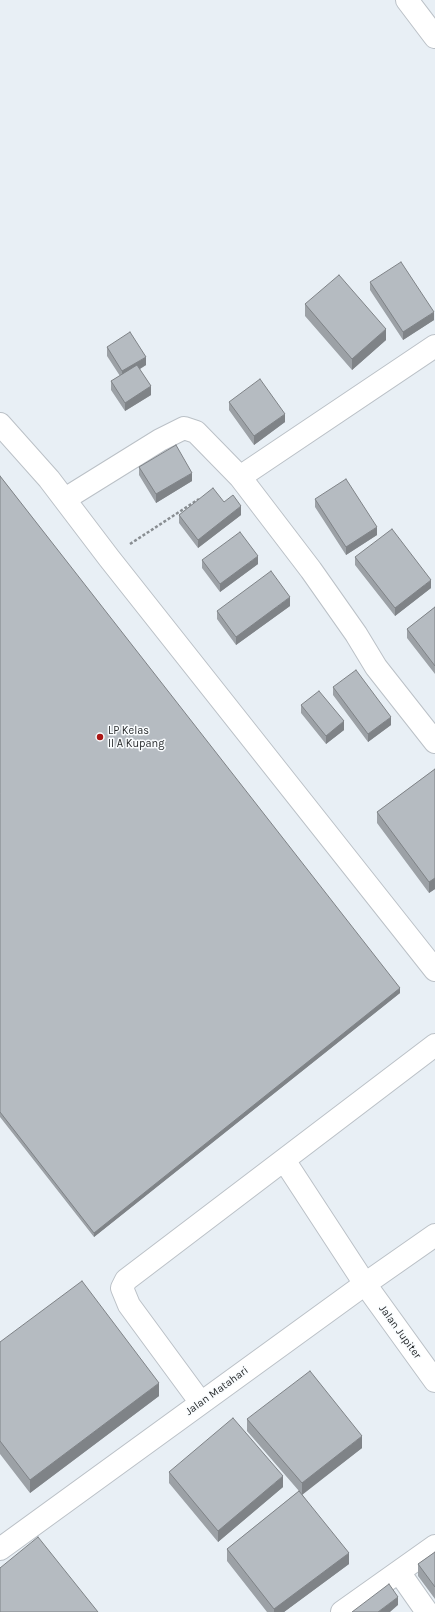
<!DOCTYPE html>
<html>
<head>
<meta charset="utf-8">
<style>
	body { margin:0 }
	canvas { display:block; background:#e8eff5 }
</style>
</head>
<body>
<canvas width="435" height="1612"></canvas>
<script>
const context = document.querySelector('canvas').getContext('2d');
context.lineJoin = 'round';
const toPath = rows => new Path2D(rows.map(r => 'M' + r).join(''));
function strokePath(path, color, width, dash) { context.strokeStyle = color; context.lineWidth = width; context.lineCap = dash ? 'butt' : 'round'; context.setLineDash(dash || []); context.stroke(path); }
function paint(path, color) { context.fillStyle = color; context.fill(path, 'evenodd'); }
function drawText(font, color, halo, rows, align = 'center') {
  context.font = font + ' Karla,sans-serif'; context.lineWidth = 3; context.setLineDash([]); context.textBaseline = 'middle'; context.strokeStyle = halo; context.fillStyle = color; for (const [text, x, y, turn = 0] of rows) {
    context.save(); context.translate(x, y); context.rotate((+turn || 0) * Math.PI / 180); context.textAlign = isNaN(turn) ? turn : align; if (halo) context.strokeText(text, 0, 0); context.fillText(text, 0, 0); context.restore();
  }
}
const path = toPath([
	[130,544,199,499]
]);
const minor = toPath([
	[0,424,49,479,109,558,435,970],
	[240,477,435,346],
	[65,499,160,440,184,428,196,432,240,477,311,570,356,634,376,667,435,742],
	[284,1160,365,1284,435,1381],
	[201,1403,129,1305,122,1288,126,1280,435,1045],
	[0,1549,365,1284,435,1235],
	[399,1572,427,1612],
	[342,1612,435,1546]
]);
const major = toPath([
	[407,0,435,37]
]);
const wall = toPath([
	[370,282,434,320,403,340,370,290],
	[305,304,386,340,352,370,305,316],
	[107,347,146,365,140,369,151,395,125,411,111,390,111,381,120,376,107,356],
	[229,402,285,422,254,445,229,410],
	[139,467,192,481,156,503,139,475],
	[0,476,400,993,94,1237,0,1117],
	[315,499,377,535,346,555,315,507],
	[224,502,241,515,198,548,179,523,179,515],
	[355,557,431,588,395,616,355,565],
	[202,560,258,564,220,592,202,568],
	[290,606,236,645,217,619,217,611],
	[435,607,435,674,407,638,407,629],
	[333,687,391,725,368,742,333,695],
	[301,705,344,730,326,744,301,713],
	[435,769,435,889,429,893,377,823,377,812],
	[0,1342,159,1396,30,1493,0,1454],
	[247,1419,362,1448,302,1494,349,1564,284,1612,267,1612,227,1561,227,1549,299,1491,247,1431],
	[169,1472,283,1487,218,1542,169,1483],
	[435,1552,435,1599,418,1576,418,1564]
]);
const shadedWall = toPath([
	[434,312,434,320,403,340,403,332],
	[386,329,386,340,352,370,352,359],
	[146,357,146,365,122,380,122,371],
	[151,386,151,395,125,411,125,403],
	[285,414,285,422,254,445,254,436],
	[192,473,192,481,156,503,156,494],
	[241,506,241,515,198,548,198,540],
	[377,527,377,535,346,555,346,547],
	[258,556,258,564,220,592,220,584],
	[431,580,431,588,395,616,395,608],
	[290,597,290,606,236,645,236,637],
	[391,717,391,725,368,742,368,734],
	[344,721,344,730,326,744,326,736],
	[435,878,435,889,429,893,429,882],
	[400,988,400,993,94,1237,94,1233],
	[159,1383,159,1396,30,1493,30,1480],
	[362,1436,362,1448,302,1495,302,1483],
	[283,1476,283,1487,218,1542,218,1531],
	[349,1553,349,1564,284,1612,274,1612,274,1609],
	[398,1597,398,1605,390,1612,378,1612]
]);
const building = toPath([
	[401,262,434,312,403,332,370,282,401,262],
	[339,275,386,329,352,359,305,304,339,275],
	[130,332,146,357,122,371,107,347,130,332],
	[137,365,151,386,125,403,111,381,137,365],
	[260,379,285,414,254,436,229,402,260,379],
	[176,445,192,473,156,494,139,467,176,445],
	[0,476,400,988,94,1233,0,1112,0,476],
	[346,479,377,527,346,547,315,499,346,479],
	[213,488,224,502,233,495,241,506,198,540,179,515,213,488],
	[392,529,431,580,395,608,355,557,392,529],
	[240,532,258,556,220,584,202,560,240,532],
	[271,571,290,597,236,637,217,611,271,571],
	[435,607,435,666,407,629,435,607],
	[356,670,391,717,368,734,333,687,356,670],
	[319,691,344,721,326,736,301,705,319,691],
	[435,769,435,878,429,882,377,812,435,769],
	[82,1281,159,1383,30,1480,0,1441,0,1342,82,1281],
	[310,1371,362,1436,302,1483,247,1419,310,1371],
	[233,1418,283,1476,218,1531,169,1472,233,1418],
	[299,1491,349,1553,274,1609,227,1549,299,1491],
	[38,1537,98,1612,0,1612,0,1568,38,1537],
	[435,1552,435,1587,418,1564,435,1552],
	[389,1584,398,1597,378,1612,352,1612,389,1584]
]);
const markers = [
	[100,737,4,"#aa1716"]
];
const poiNames = [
	["LP Kelas",108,731],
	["II A Kupang",108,744]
];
const streetNames = [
	["Jalan Jupiter",400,1332,54],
	["Jalan Matahari",217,1391,-36]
];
strokePath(minor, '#bbc1c7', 24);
strokePath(major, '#bbc1c7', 24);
strokePath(path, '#898e92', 2.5, [3, 2]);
strokePath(minor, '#fff', 22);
strokePath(major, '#fff', 22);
paint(wall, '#9ca1a6');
paint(shadedWall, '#7f8387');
paint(building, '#b5bbc1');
strokePath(building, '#7f8387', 1);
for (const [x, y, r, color] of markers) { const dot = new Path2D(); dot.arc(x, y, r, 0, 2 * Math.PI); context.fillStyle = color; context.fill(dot); strokePath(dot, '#f9fcfe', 1.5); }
drawText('11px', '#282b2d', '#f9fcfe', poiNames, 'left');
drawText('11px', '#282b2d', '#f9fcfe', streetNames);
</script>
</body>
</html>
